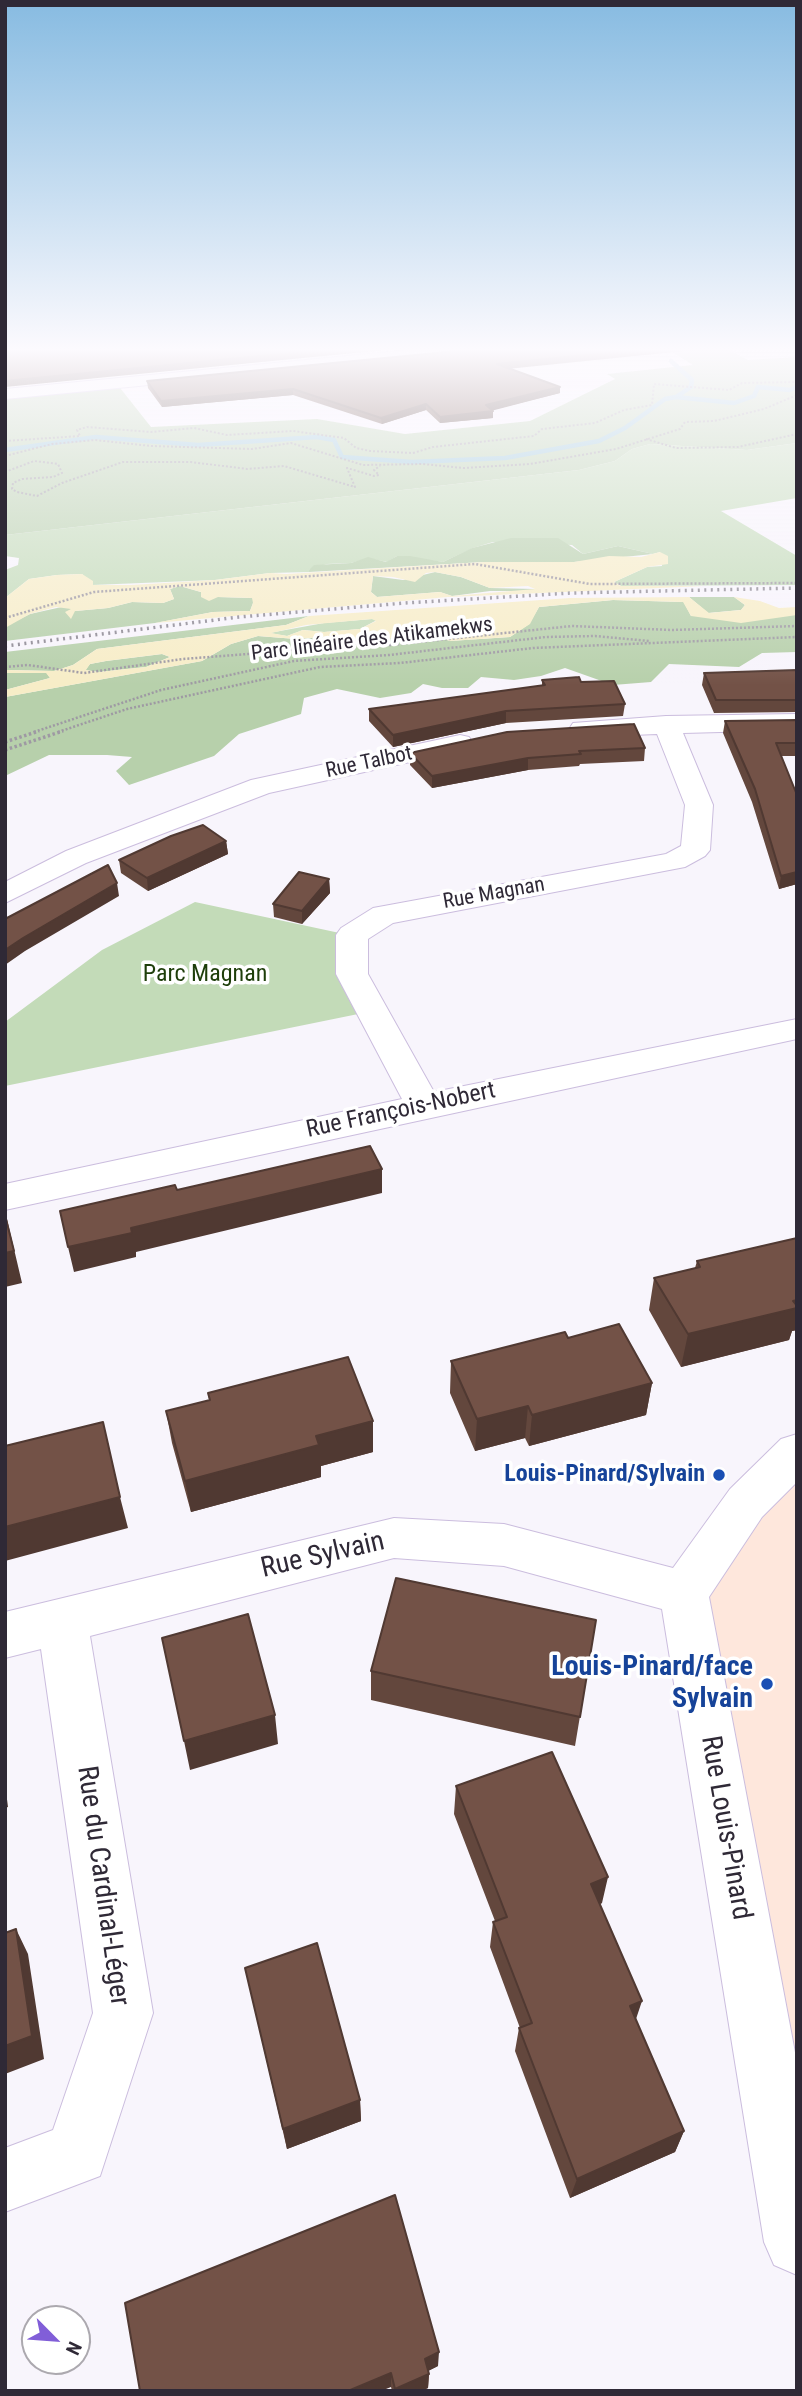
<!DOCTYPE html>
<html>
<head>
<meta charset="utf-8">
<style>
	body { margin:0 }
	#map { position:relative; width:802px; height:2396px; overflow:hidden; background:#f8f5fc; font-family:"Roboto Condensed",sans-serif }
	canvas { display:block }
	.frame { position:absolute; inset:0; border:7px solid #2f2936; pointer-events:none }
	.north { position:absolute; left:21px; top:2305px; width:70px; height:70px; box-sizing:border-box; background:#fff; border:2px solid #aca9af; border-radius:50%; rotate:115deg; font-size:19px; font-weight:700; line-height:28px; text-align:center; color:#2f2936 }
	.north::after { content:''; display:block; margin:auto; width:24px; height:32px; background:#815ed8; clip-path:polygon(50% 0,100% 100%,50% 72%,0 100%) }
</style>
</head>
<body>
<div id="map">
<canvas width="802" height="2396"></canvas>
<div class="frame"></div>
<div class="north">N</div>
</div>
<script>
const context = document.querySelector('canvas').getContext('2d');
context.lineJoin = 'round';
function paint(path, color) { context.fillStyle = color; context.fill(path, 'evenodd'); }
const toPath = rows => new Path2D(rows.map(r => 'M' + r).join(''));
function strokePath(path, color, width, dash) { context.strokeStyle = color; context.lineWidth = width; context.lineCap = dash ? 'butt' : 'round'; context.setLineDash(dash || []); context.stroke(path); }
function drawText(font, color, halo, rows, align = 'center') {
  context.font = font + ' "Roboto Condensed",sans-serif'; context.lineWidth = 7; context.setLineDash([]); context.textBaseline = 'middle'; context.strokeStyle = halo; context.fillStyle = color; for (const [text, x, y, turn = 0] of rows) {
    context.save(); context.translate(x, y); context.rotate((+turn || 0) * Math.PI / 180); context.textAlign = isNaN(turn) ? turn : align; if (halo) context.strokeText(text, 0, 0); context.fillText(text, 0, 0); context.restore();
  }
}
const commercial = toPath([
	[797,1452,797,2046,763,2048,684,1593]
]);
const green = toPath([
	[797,443,797,498,721,511,797,556,797,585,621,586,614,582,647,567,662,566,660,552,653,554,618,546,583,554,572,545,493,542,473,548,443,562,397,556,387,562,368,558,351,563,327,564,309,570,309,572,270,573,215,580,92,585,82,574,57,575,29,579,5,598,5,570,18,565,19,558,5,556,5,535,579,470,615,461,632,449,650,444,747,450],
	[372,619,377,620,360,629,324,632,303,630,287,636,269,633,324,623],
	[195,902,349,935,368,1012,5,1086,5,1022,102,950]
]);
const forest = toPath([
	[669,350,729,350,748,360,797,357,797,443,747,450,650,444,632,449,615,461,579,470,5,535,5,396,117,384,151,427,317,419,405,434,530,421,615,379,607,374,693,365],
	[511,538,558,538,583,554,618,546,653,554,574,562,484,562,309,572,309,570,314,565,351,563,368,557,386,562,397,556,410,556,443,562,472,548],
	[435,572,461,577,490,588,535,589,533,591,490,591,452,596,440,592,377,597,371,592,373,576,403,580],
	[180,586,218,597,253,598,253,603,250,611,213,612,155,623,5,641,7,625,30,614,66,606,75,611,108,608,132,602,163,603,174,599,170,589],
	[689,597,734,597,745,605,741,610,708,613],
	[613,600,684,602,691,616,797,615,797,652,762,653,739,667,669,664,651,682,613,685,565,668,541,676,514,680,481,677,468,688,442,688,423,684,411,693,380,698,337,689,304,698,301,714,239,734,214,756,129,785,116,771,132,757,107,755,49,755,5,776,5,697,202,661,231,644,258,636,296,639,335,636,349,637,347,643,430,634,450,641,510,637,529,624,539,607],
	[309,616,286,625,97,649,73,665,54,671,5,670,5,652],
	[162,654,170,657,146,667,98,672,85,670,90,664,106,661],
	[5,673,47,673,50,678,5,690]
]);
const sand = toPath([
	[660,552,668,556,668,564,647,567,614,582,621,586,705,586,448,597,155,623,213,612,250,611,253,603,252,598,218,597,209,601,201,597,201,592,180,586,170,589,174,599,163,603,132,602,108,608,75,611,71,619,65,612,71,609,56,607,30,614,5,628,5,598,29,579,57,575,82,574,93,581,93,585,131,585,215,580,270,573,286,574,484,562,574,562,609,556,641,557],
	[435,572,461,577,490,588,528,586,535,589,452,596,440,592,377,597,371,592,373,576,393,577,415,582,426,573],
	[689,597,709,613,741,610,745,605,734,597,760,601,779,608,797,607,797,615,741,623,691,616,683,602,613,600,539,607,530,624,510,637,450,641,430,634,346,643,349,637,335,636,296,639,258,636,231,644,202,661,5,697,5,690,50,678,46,673,5,673,5,670,54,671,73,665,97,649,286,625,309,616,570,598],
	[372,619,376,621,360,629,324,632,303,630,287,636,271,633,306,625],
	[162,654,170,657,146,667,98,672,86,670,90,664,106,661]
]);
const stream = toPath([
	[671,361,692,380,691,387,676,397],
	[5,450,96,437,198,445,317,437,334,440,342,457,412,462,505,458,599,441,625,428,665,399,676,397,734,403,754,396,758,387,790,390,797,387]
]);
const pathFar2 = toPath([
	[646,439,676,448,738,447,797,434],
	[5,441,80,436,77,430,87,427,151,432,194,428,227,435,293,431,344,438,356,448,370,451,413,453,433,447,534,436,542,429,595,423,624,410,652,405,654,384,729,390,742,383,797,382],
	[5,456,52,444,95,440,151,446,252,449,291,443,363,465,423,464,463,468,530,464,616,449,680,429,685,422,714,421,764,409,797,395],
	[5,472,34,461,58,464,62,473,53,477,22,479,13,483,12,489,17,492,37,496,62,483,123,462,191,462,247,469,284,466,355,487,347,468,374,476,379,475,374,470,380,466]
]);
const pathFar1 = toPath([
	[5,618,94,592,475,564,590,584,797,583],
	[5,667,28,665,84,673,183,659,287,651,342,639,381,646,572,626,672,630,797,626],
	[34,732,161,690,294,661,389,655,546,637,595,636,649,641],
	[58,732,127,709,320,667,400,663,533,648,797,637]
]);
const path = toPath([
	[5,742,39,731],
	[5,750,63,731]
]);
const minor = toPath([
	[410,350,465,350,457,355,5,399,5,389,410,350],
	[797,714,797,730,683,733,713,805,710,850,705,856,685,867,393,923,368,939,368,974,434,1092,797,1019,797,1039,5,1210,5,1184,402,1099,336,974,336,935,341,928,373,908,384,906,666,854,681,846,685,805,657,734,582,737,573,735,569,729,573,723,666,716,797,714],
	[460,735,469,737,473,743,469,749,269,793,86,863,5,903,5,882,66,851,251,780,460,735],
	[797,1434,797,1482,762,1517,709,1597,797,2063,797,2275,774,2265,764,2242,662,1609,504,1566,394,1558,90,1636,153,2013,100,2176,5,2212,5,2148,53,2130,93,2013,41,1649,5,1658,5,1612,394,1518,504,1524,673,1568,730,1489,781,1439,797,1434]
]);
const rail = toPath([
	[5,646,239,617,405,603,571,593,797,588]
]);
const wall = toPath([
	[457,351,560,387,560,393,492,410,493,418,440,423,426,410,382,424,293,395,162,407,148,388,147,381],
	[797,670,797,712,714,713,702,685,704,673],
	[542,680,581,682,625,704,623,716,506,723,393,747,369,721,369,709,542,686],
	[797,720,797,756,781,756,797,884,779,889,752,802,723,733,725,721],
	[645,748,644,761,580,764,579,766,528,770,432,788,410,765,410,753],
	[226,841,228,854,148,891,121,873,119,860],
	[329,879,330,893,302,924,274,917,273,904],
	[797,1238,797,1330,792,1331,789,1340,681,1367,649,1310,654,1278,695,1268,697,1261],
	[568,1338,652,1383,646,1415,529,1446,525,1438,475,1451,450,1393,451,1361],
	[208,1393,373,1421,373,1452,321,1466,321,1477,191,1512,172,1443,166,1411,209,1400],
	[596,1620,575,1746,371,1700,371,1671],
	[456,1786,602,1903,600,1904,636,2020,684,2131,675,2152,570,2198,515,2051,519,2028,520,2028,490,1947,493,1922,495,1921,454,1814],
	[245,1968,360,2100,361,2121,287,2149],
	[438,2366,428,2371,429,2374,428,2388,421,2391,392,2391,391,2387,140,2391]
]);
const shadedWall = toPath([
	[322,350,385,350,5,387,5,381],
	[635,350,694,350,497,370,497,364],
	[560,387,560,393,487,412,493,411,493,418,440,423,440,417],
	[293,389,293,395,162,407,161,401],
	[426,404,426,410,382,424,381,418],
	[506,711,506,723,393,747,393,735],
	[528,758,528,770,432,788,432,776],
	[226,841,228,854,148,891,147,878],
	[797,872,797,884,779,889,781,876],
	[329,879,330,893,302,924,302,911],
	[117,883,119,896,25,951,5,965,5,950,23,938],
	[382,1169,382,1193,136,1252,136,1257,74,1272,68,1247,131,1228],
	[6,1215,22,1283,5,1287,5,1253],
	[797,1300,797,1330,792,1331,789,1340,681,1367,688,1334],
	[652,1383,646,1415,529,1446,532,1415],
	[528,1406,525,1438,475,1451,477,1419],
	[373,1421,373,1452,321,1466,321,1477,191,1512,185,1481,316,1436],
	[120,1497,128,1528,5,1561,5,1527],
	[275,1715,278,1744,190,1770,184,1741],
	[5,1784,8,1807,5,1808],
	[608,1877,602,1903,585,1910,591,1884],
	[16,1929,28,1954,44,2059,5,2074,5,2046],
	[642,2001,634,2025,630,2006],
	[360,2100,361,2121,287,2149,283,2129],
	[684,2131,675,2152,570,2198,577,2179],
	[439,2352,438,2366,424,2373,425,2359],
	[391,2373,391,2387,381,2391,348,2391],
	[429,2374,428,2388,421,2391,395,2391,395,2389]
]);
const building = toPath([
	[5,350,322,350,5,381,5,350],
	[460,350,635,350,497,364,560,387,486,405,493,411,440,417,426,404,381,418,293,389,161,401,147,381,457,351,460,350],
	[797,670,797,700,716,700,704,673,797,670],
	[579,677,581,682,614,681,625,704,506,711,393,735,369,709,545,685,542,680,579,677],
	[797,720,797,743,776,743,797,795,797,872,781,876,755,789,725,721,797,720],
	[634,724,645,748,579,751,581,754,528,758,432,776,410,753,507,732,634,724],
	[203,825,226,841,147,878,119,860,171,836,203,825],
	[108,865,117,883,23,938,5,950,5,919,108,865],
	[299,872,329,879,302,911,273,904,299,872],
	[370,1146,382,1169,131,1228,132,1233,68,1247,60,1211,175,1185,177,1190,370,1146],
	[5,1215,14,1251,5,1253,5,1215],
	[797,1238,797,1300,793,1301,797,1306,797,1308,688,1334,654,1278,700,1267,697,1261,797,1238],
	[619,1324,652,1383,532,1415,528,1406,477,1419,451,1361,565,1332,568,1338,619,1324],
	[348,1357,373,1421,316,1436,319,1445,185,1481,166,1411,210,1400,208,1393,348,1357],
	[103,1422,120,1497,5,1527,5,1446,103,1422],
	[396,1578,596,1620,580,1717,371,1671,396,1578],
	[248,1614,275,1715,184,1741,162,1638,248,1614],
	[552,1752,608,1877,591,1884,642,2001,630,2006,684,2131,577,2179,519,2028,532,2023,493,1922,507,1917,456,1786,552,1752],
	[16,1929,32,2036,5,2046,5,1933,16,1929],
	[317,1943,360,2100,283,2129,245,1968,317,1943],
	[395,2195,439,2352,425,2359,429,2374,395,2389,391,2373,348,2391,140,2391,125,2303,395,2195]
]);
const markers = [
	[719,1475,7,"#1a4fb4"],
	[767,1684,7,"#1a4fb4"]
];
const farStreetnames = [
	["Parc linéaire des Atikamekws",372,640,-7],
	["Rue Talbot",369,763,-12],
	["Rue Magnan",494,894,-10]
];
const parkNames = [
	["Parc Magnan",205,975]
];
const streetNames = [
	["Rue François-Nobert",401,1111,-12]
];
const transitNames = [
	["Louis-Pinard/Sylvain",705,1475]
];
const nearStreetnames = [
	["Rue Sylvain",323,1556,-13],
	["Rue Louis-Pinard",725,1828,80],
	["Rue du Cardinal-Léger",102,1886,82]
];
const nearTransitnames = [
	["Louis-Pinard/face",753,1668],
	["Sylvain",753,1700]
];
paint(commercial, '#fee7dc');
paint(green, '#c3dbb8');
paint(forest, '#b7d0ab');
paint(sand, '#f7edc7');
strokePath(stream, '#95c5d7', 4.5);
strokePath(minor, '#cbbdde', 2);
strokePath(pathFar2, '#9e99a3', 2, [2, 2]);
strokePath(pathFar1, '#9e99a3', 2.5, [2, 2]);
strokePath(path, '#9e99a3', 3.5, [2.5, 2.5]);
paint(minor, '#fff');
strokePath(rail, '#8e8a94', 3.5, [2, 4.5]);
paint(wall, '#63473d');
paint(shadedWall, '#503932');
paint(building, '#735247');
strokePath(building, '#503932', 2);
const sky = context.createLinearGradient(0, 0, 0, 685);
sky.addColorStop(0, '#87bbe1');
sky.addColorStop(0.51, '#fcfafe');
sky.addColorStop(1, '#fcfafe00');
context.fillStyle = sky;
context.fillRect(0, 0, 802, 685);
for (const [x, y, r, color] of markers) { const dot = new Path2D(); dot.arc(x, y, r, 0, 2 * Math.PI); context.fillStyle = color; context.fill(dot); strokePath(dot, '#fff', 2.5); }
drawText('21px', '#2f2936', '#fff', farStreetnames);
drawText('24px', '#1e3e0a', '#fff', parkNames);
drawText('24px', '#2f2936', '#fff', streetNames);
drawText('bold 24px', '#164399', '#fff', transitNames, 'right');
drawText('28px', '#2f2936', '#fff', nearStreetnames);
drawText('bold 28px', '#164399', '#fff', nearTransitnames, 'right');
</script>
</body>
</html>
